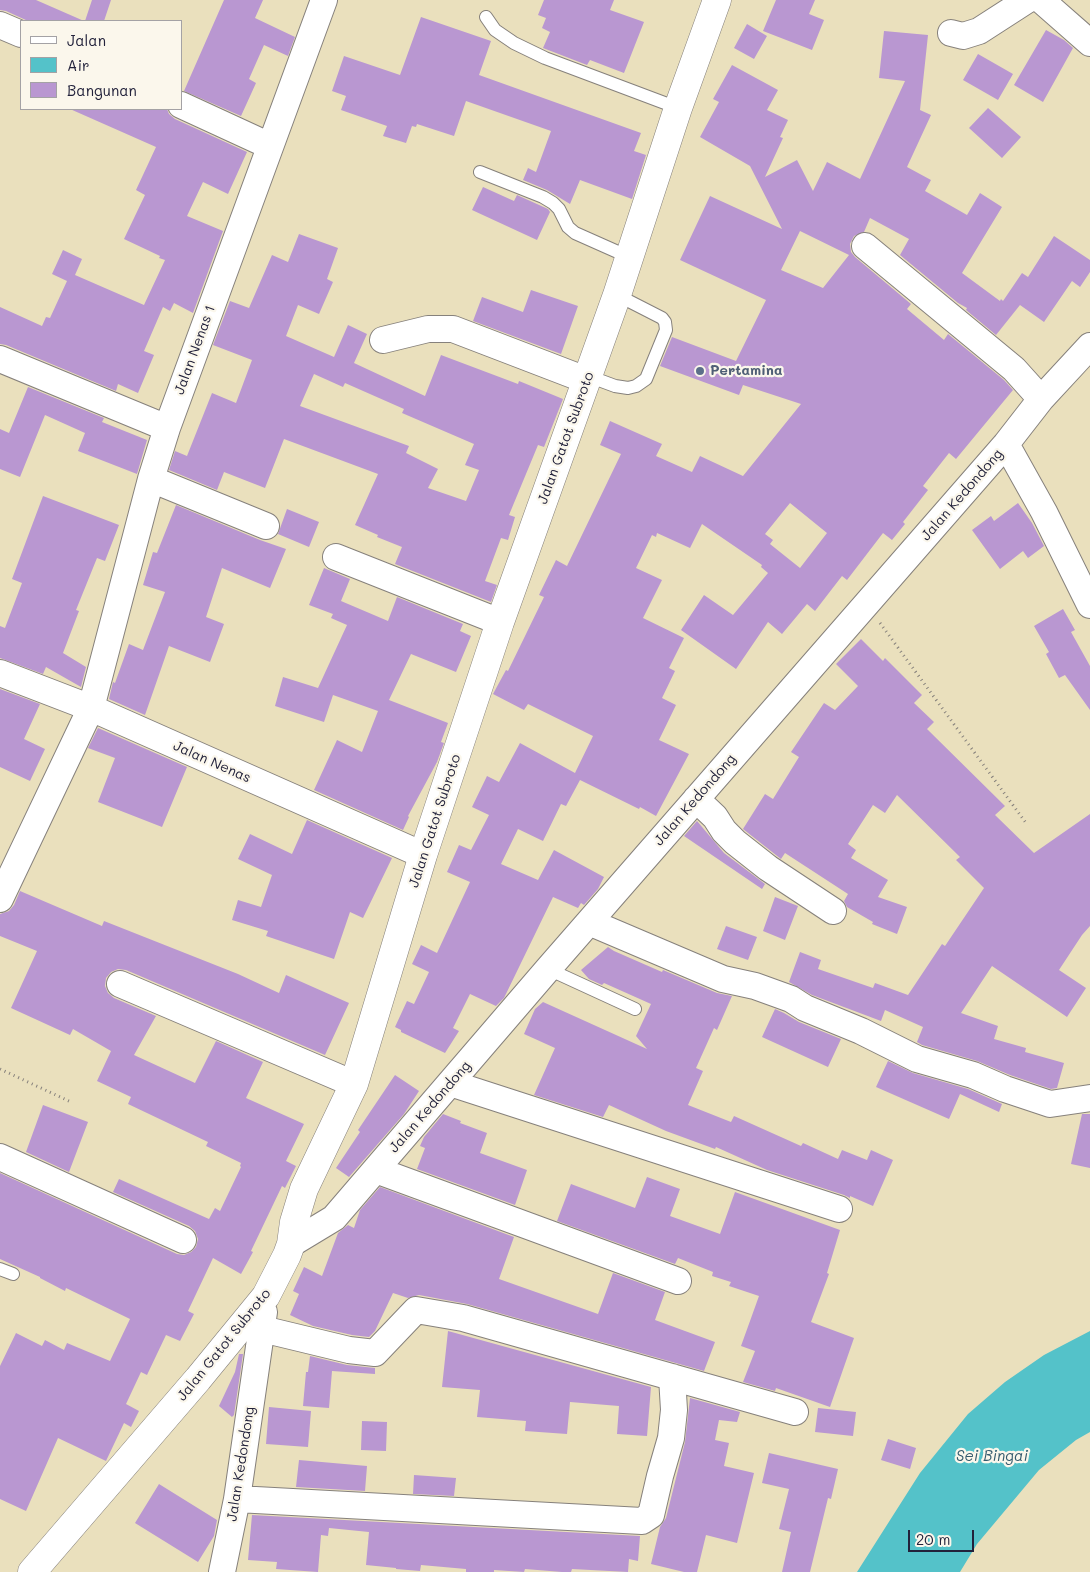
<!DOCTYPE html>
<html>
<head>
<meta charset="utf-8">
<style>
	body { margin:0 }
	#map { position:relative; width:1090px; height:1572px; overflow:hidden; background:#eae0bd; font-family:Mali,sans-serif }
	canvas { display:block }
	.legend { position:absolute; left:20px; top:20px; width:162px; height:90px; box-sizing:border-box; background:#fbf7ec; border:1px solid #a4a2a5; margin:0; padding:6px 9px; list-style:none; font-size:15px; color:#22223b }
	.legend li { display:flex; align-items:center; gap:10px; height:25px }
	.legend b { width:25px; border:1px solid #a4a2a5 }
	.scale { position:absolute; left:908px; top:1530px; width:66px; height:22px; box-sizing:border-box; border:2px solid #22223b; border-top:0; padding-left:6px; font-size:15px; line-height:18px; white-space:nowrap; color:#22223b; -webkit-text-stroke:4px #fbf7ec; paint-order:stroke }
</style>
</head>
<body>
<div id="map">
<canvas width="1090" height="1572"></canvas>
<ul class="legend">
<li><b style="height:6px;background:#fff"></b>Jalan</li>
<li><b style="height:14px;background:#54c2c9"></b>Air</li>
<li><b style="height:14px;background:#b997d1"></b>Bangunan</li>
</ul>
<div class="scale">20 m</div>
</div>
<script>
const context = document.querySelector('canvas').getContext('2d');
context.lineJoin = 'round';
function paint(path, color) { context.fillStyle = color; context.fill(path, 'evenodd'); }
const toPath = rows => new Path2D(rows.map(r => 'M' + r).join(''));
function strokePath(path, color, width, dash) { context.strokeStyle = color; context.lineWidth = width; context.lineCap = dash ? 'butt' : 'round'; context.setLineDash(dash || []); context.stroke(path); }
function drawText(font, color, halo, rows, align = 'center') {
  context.font = font + ' Mali,sans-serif'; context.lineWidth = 4.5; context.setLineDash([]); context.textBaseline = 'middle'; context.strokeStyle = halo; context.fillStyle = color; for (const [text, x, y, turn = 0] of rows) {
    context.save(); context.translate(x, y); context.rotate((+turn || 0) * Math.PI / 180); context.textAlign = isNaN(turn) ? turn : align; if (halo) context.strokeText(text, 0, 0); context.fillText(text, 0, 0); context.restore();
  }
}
const water = toPath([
	[1090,1331,1090,1432,1076,1440,1039,1470,977,1544,960,1572,857,1572,920,1473,968,1414,1005,1382,1044,1355]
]);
const building = toPath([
	[0,0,36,0,84,21,28,21,6,11,0,10],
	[92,0,111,0,104,21,85,21],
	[224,0,263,0,255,18,295,37,288,56,264,45,249,79,256,83,241,116,184,91],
	[544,0,614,0,610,10,644,22,624,73,590,60,587,65,543,48,550,32,542,28,546,18,538,15],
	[776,0,815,0,809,14,824,20,812,50,763,31],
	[421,17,491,41,479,75,641,133,634,151,646,155,632,199,580,180,570,204,547,190,523,180,528,168,536,172,551,131,466,101,454,136,417,124,416,127,412,126,406,143,383,136,387,126,341,110,346,96,332,91,344,56,400,75],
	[747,24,767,36,754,59,734,48],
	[1046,30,1064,40,1073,48,1043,102,1014,85],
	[884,31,928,35,920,110,931,115,907,167,931,180,925,191,967,215,980,193,1002,207,962,273,1000,301,1001,299,1003,301,1022,273,1028,277,1054,236,1090,260,1090,272,1080,287,1072,281,1044,322,1020,305,996,335,966,310,967,308,958,303,900,255,909,239,870,218,864,232,854,236,850,244,851,252,855,257,911,304,907,309,944,340,948,334,1004,380,1013,390,956,459,949,453,923,486,928,490,903,522,905,524,892,540,883,533,847,580,842,576,815,611,807,604,782,634,768,622,736,669,681,630,704,595,733,615,768,573,761,567,762,565,702,524,690,548,657,533,656,537,652,535,636,568,662,580,643,618,684,638,669,668,675,671,662,698,676,705,659,740,689,754,656,816,640,807,639,809,580,780,566,806,561,804,543,841,518,829,501,864,538,880,554,850,604,877,598,889,584,905,581,903,578,908,553,897,504,998,496,1006,470,994,453,1028,459,1031,445,1053,401,1032,401,1030,395,1027,407,1001,414,1004,429,972,412,964,421,945,437,953,470,882,447,872,459,845,471,850,489,815,472,807,487,776,499,782,520,743,575,773,593,736,528,704,524,710,493,694,506,670,508,671,544,597,539,595,556,560,567,566,621,454,600,445,610,421,662,444,656,456,692,472,700,456,743,476,801,404,743,385,739,395,660,366,672,337,736,361,766,300,680,260,710,196,782,229,750,166,700,137,719,102,713,99,732,65,778,90,767,110,788,120,780,137,783,138,765,177,797,160,813,191,827,162,860,179,905,81,879,78],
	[800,231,849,255,823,288,781,270],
	[790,503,827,533,800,568,770,544,773,540,765,534],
	[978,54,1013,74,998,100,963,80],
	[988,108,1021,137,1002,158,969,128],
	[70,109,167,109,169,114,175,119,247,152,228,194,203,182,187,216,223,231,193,313,174,303,170,311,163,307,144,351,154,355,138,393,118,384,116,391,6,345,0,344,0,307,42,326,46,317,50,318,67,281,52,274,63,250,82,259,75,275,144,305,165,260,159,258,160,256,124,239,145,195,136,190,156,147],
	[483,187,514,201,517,195,548,209,550,212,537,240,472,210],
	[299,234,338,248,327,279,333,282,319,314,298,305,286,336,334,357,348,325,367,334,354,363,425,396,441,355,518,384,519,381,563,399,544,447,538,445,509,515,515,517,508,540,501,538,485,581,497,585,491,602,395,564,402,547,377,537,378,535,355,525,378,474,284,439,265,488,224,472,217,490,169,470,175,451,187,456,212,393,236,403,252,360,213,345,230,301,249,308,272,255,288,262],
	[314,374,343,387,345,383,404,409,402,413,474,444,465,465,479,470,466,501,428,488,438,469,406,453,409,446,300,406],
	[531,290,578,306,561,354,473,321,482,297,523,312],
	[28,387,104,418,102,422,147,440,137,474,78,451,85,433,45,415,20,477,0,469,0,429,9,433],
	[43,496,119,525,105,561,97,558,76,610,79,611,63,653,86,667,81,687,46,667,43,674,0,658,0,626,5,628,22,583,12,579],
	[1018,503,1032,523,1044,546,1028,558,1023,551,1000,569,972,530,991,516,994,521],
	[176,505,260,540,286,549,270,588,222,568,206,617,224,624,210,662,169,646,145,715,109,699,113,682,115,683,129,644,143,650,165,592,143,585,153,552,157,553],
	[287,509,319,522,309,547,278,534],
	[324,568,350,579,341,601,388,621,397,597,463,624,460,631,471,636,456,672,411,654,389,700,448,723,441,742,444,743,437,762,408,816,409,817,403,830,314,790,337,740,362,752,378,711,333,695,324,722,275,706,283,677,318,688,347,625,331,618,333,614,309,605],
	[1063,609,1075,630,1071,632,1090,666,1090,710,1065,675,1059,678,1046,654,1049,652,1034,626],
	[861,639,883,661,885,658,922,695,914,703,934,722,927,729,1005,806,995,815,1034,853,1090,814,1090,926,1082,935,1059,970,1086,988,1067,1017,992,966,961,1013,998,1026,994,1039,1026,1048,1025,1052,1064,1063,1057,1088,1051,1089,1010,1075,977,1061,922,1045,917,1042,923,1027,885,1010,881,1021,812,995,789,982,800,952,821,960,818,969,873,988,875,983,908,995,942,944,945,946,984,888,956,860,960,857,897,795,885,813,873,805,848,844,856,850,851,858,888,880,878,897,907,907,897,934,872,924,873,922,847,907,844,901,848,894,785,853,781,859,743,829,765,794,773,799,799,757,791,752,824,703,835,710,858,686,836,664],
	[0,689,40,704,24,739,45,749,30,781,0,767],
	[98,728,187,767,162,827,98,802,115,758,88,748],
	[307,820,392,858,363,918,350,912,334,959,266,936,268,931,232,920,238,900,261,907,272,875,238,859,250,834,292,854],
	[697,821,724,853,765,884,762,889,684,836],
	[20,891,102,926,104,921,238,974,279,993,286,975,349,1003,325,1055,126,970,118,969,111,972,106,978,105,986,108,993,114,998,156,1016,134,1055,195,1083,216,1041,263,1062,246,1098,304,1124,286,1161,296,1166,285,1188,282,1186,251,1251,253,1252,241,1274,213,1258,188,1311,194,1314,180,1341,166,1335,147,1375,141,1372,126,1404,139,1411,131,1427,124,1423,106,1461,58,1438,26,1511,0,1499,0,1366,16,1333,42,1346,45,1340,64,1350,67,1343,110,1361,130,1319,66,1288,65,1291,40,1278,40,1277,0,1259,0,1173,177,1254,184,1255,191,1252,196,1247,198,1239,195,1231,189,1226,113,1192,119,1179,209,1219,215,1208,220,1211,241,1167,240,1166,241,1163,206,1146,208,1142,128,1104,131,1097,97,1081,111,1051,73,1029,70,1035,11,1008,37,951,0,936,0,914,9,911,14,905],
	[775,897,798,906,785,940,763,931],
	[726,926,757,937,748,960,717,949],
	[608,947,614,951,662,972,663,970,717,993,732,996,717,1030,714,1028,696,1068,703,1071,688,1105,731,1122,734,1116,801,1146,803,1143,838,1159,842,1150,867,1160,871,1150,893,1160,873,1206,850,1196,850,1198,844,1195,767,1170,716,1147,715,1149,666,1131,609,1105,603,1117,534,1095,555,1048,524,1034,535,1009,543,1002,647,1049,636,1036,651,1004,604,983,602,985,589,979,581,970],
	[775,1009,784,1013,799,1022,841,1039,828,1067,762,1037],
	[888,1061,913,1073,968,1089,1002,1104,999,1112,960,1094,949,1119,876,1087],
	[395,1075,419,1091,404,1114,349,1177,336,1168,360,1132,358,1130],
	[43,1105,88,1122,69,1172,26,1152],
	[443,1114,461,1121,460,1123,487,1133,480,1153,527,1170,515,1205,417,1169,425,1148,420,1146,424,1137],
	[1082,1114,1090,1114,1090,1168,1071,1164],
	[647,1177,680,1189,670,1216,720,1234,735,1192,840,1230,827,1273,829,1274,811,1322,854,1338,830,1407,776,1388,775,1391,743,1382,755,1351,741,1346,759,1296,729,1286,731,1282,712,1276,713,1272,678,1258,675,1264,557,1221,571,1184,635,1208],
	[380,1187,514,1237,499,1279,598,1314,613,1273,665,1292,655,1320,715,1342,704,1371,467,1304,419,1295,408,1298,393,1293,375,1331,369,1337,352,1335,313,1326,290,1315,299,1294,293,1291,304,1267,322,1276,338,1233,348,1225,354,1228,360,1210],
	[448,1331,651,1387,647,1436,617,1434,619,1406,570,1402,567,1434,525,1431,526,1421,477,1417,480,1390,442,1387],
	[239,1354,243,1354,234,1415,232,1417,219,1406,235,1372],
	[310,1356,347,1365,375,1368,375,1374,332,1371,329,1408,303,1406,306,1372,308,1372],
	[690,1398,740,1412,737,1422,719,1420,715,1440,729,1443,724,1466,754,1473,737,1543,706,1535,697,1572,684,1572,651,1564,660,1527,666,1518,685,1442],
	[269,1407,311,1411,308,1447,266,1444],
	[818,1408,856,1412,853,1436,815,1432],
	[362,1421,387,1422,386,1451,361,1450],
	[888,1439,916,1448,910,1469,881,1460],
	[769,1453,838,1469,831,1499,828,1498,810,1572,782,1572,791,1532,779,1529,789,1489,762,1483],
	[299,1460,367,1466,365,1491,296,1487],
	[414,1475,456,1478,454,1496,413,1494],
	[159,1484,217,1520,214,1536,198,1562,135,1523],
	[252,1515,640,1536,638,1561,629,1559,628,1572,572,1569,571,1572,562,1572,525,1569,524,1572,494,1570,494,1572,466,1572,466,1569,421,1565,420,1571,396,1569,396,1568,366,1565,369,1532,329,1528,328,1536,321,1535,318,1572,276,1569,277,1562,248,1560]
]);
const path = toPath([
	[880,623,1026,823],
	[0,1069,71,1102]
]);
const lane = toPath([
	[486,17,495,30,514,43,545,58,678,108],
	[480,172,543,197,553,203,559,209,568,227,575,233,629,257],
	[588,376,615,386,628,388,636,386,646,379,666,330,665,322,662,318,617,295],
	[548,969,635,1009],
	[0,1269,13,1274]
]);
const street = toPath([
	[1041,0,1090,43],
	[0,25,21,34],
	[951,33,963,36,979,31,1027,0],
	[181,105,270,146],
	[865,246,1014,369,1041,399],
	[383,340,428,329,453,329,586,380],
	[0,359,167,428],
	[1006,444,1044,512,1090,605],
	[151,479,266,526],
	[336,557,500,622],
	[0,673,91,708,423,855],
	[696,799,715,817,724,831,735,842,768,868,833,911],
	[0,899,91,708,151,479,167,428,324,0],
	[589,922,723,979,755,986,791,999,805,1008,861,1031,917,1059,973,1075,1005,1089,1050,1104,1090,1098],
	[120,984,354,1084],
	[450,1083,839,1209],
	[0,1157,183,1240],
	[376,1170,678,1281],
	[291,1244,334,1218,548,969,1006,444,1041,399,1090,346],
	[262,1329,349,1350,375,1353,416,1310,463,1318,795,1412],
	[237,1499,642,1521,651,1515,660,1476,671,1438,674,1410,672,1377],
	[222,1572,237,1499,264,1312]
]);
const secondary = toPath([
	[32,1572,198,1379,266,1296,287,1255,291,1244,294,1222,304,1189,354,1084,423,855,500,622,617,295,678,108,717,0]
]);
const markers = [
	[700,371,5,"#5c6f8a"]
];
const streetNames = [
	["Jalan Nenas 1",195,350,-70],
	["Jalan Gatot Subroto",566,438,-70],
	["Jalan Kedondong",962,495,-49],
	["Jalan Nenas",212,762,24],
	["Jalan Kedondong",695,800,-49],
	["Jalan Gatot Subroto",435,821,-72],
	["Jalan Kedondong",430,1107,-49],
	["Jalan Gatot Subroto",224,1345,-51],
	["Jalan Kedondong",241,1464,-81]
];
const serviceNames = [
	["Pertamina",710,371]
];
const waterNames = [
	["Sei Bingai",992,1456]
];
paint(water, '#54c2c9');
paint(building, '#b997d1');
strokePath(lane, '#86817c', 14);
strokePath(street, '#86817c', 28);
strokePath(secondary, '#86817c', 29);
strokePath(path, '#86817c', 3, [1, 4]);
strokePath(lane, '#fff', 12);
strokePath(street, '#fff', 26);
strokePath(secondary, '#fff', 28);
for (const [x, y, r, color] of markers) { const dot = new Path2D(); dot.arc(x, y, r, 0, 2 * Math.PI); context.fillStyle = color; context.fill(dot); strokePath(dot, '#fbf7ec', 2); }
drawText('14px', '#22223b', '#fbf7ec', streetNames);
drawText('bold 14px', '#4e5e75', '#fbf7ec', serviceNames, 'left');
drawText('italic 15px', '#345a6d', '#fbf7ec', waterNames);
</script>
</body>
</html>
